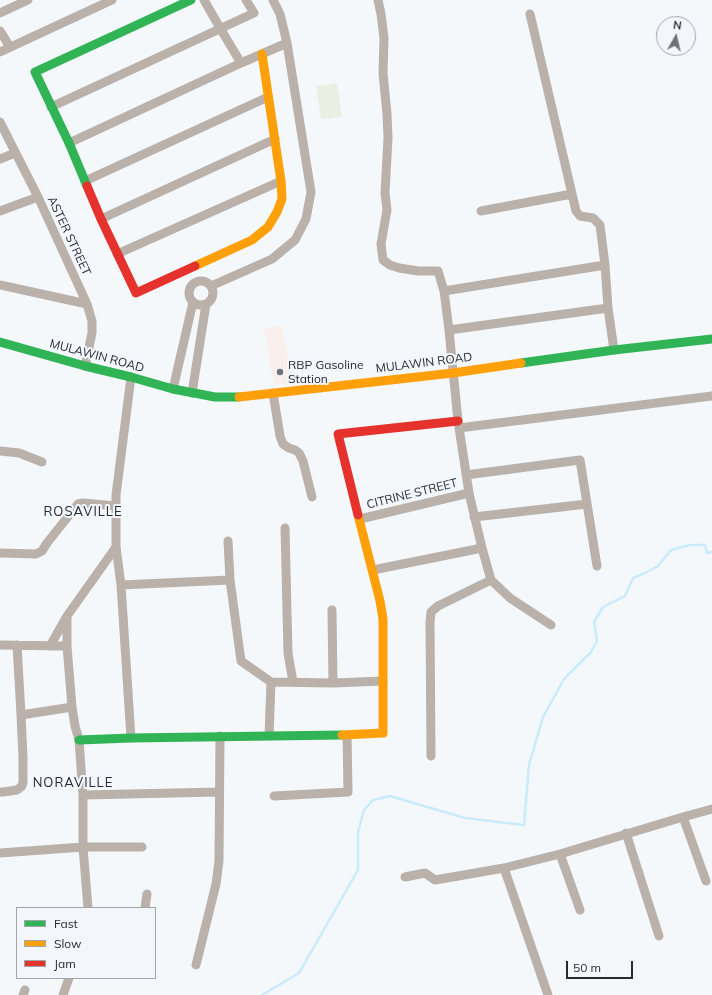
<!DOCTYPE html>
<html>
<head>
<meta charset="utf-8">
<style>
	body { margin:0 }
	#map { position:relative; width:712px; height:995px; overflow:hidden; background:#f5f8fb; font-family:Mulish,sans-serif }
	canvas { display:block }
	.legend { position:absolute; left:16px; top:907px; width:140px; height:72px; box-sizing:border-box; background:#f3f7fd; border:1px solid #a2a5aa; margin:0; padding:5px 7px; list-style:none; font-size:12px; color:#282a2e }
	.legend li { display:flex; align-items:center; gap:8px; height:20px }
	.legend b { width:20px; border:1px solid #a2a5aa }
	.north { position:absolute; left:656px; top:16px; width:40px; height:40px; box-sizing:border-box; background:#f3f7fd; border:1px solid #a2a5aa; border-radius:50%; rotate:8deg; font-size:11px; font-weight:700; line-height:16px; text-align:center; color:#282a2e }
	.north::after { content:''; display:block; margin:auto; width:14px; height:18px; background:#707276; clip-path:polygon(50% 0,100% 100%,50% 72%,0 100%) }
	.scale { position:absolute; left:566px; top:961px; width:67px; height:18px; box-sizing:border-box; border:2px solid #282a2e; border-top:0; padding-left:5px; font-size:12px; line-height:14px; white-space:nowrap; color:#282a2e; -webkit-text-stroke:3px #f3f7fd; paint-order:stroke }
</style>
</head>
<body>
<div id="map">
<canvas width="712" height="995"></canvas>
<ul class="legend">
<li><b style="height:5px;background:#30b455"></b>Fast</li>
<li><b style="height:5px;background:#ff9f0a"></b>Slow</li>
<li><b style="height:5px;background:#e5322d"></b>Jam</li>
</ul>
<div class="north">N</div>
<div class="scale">50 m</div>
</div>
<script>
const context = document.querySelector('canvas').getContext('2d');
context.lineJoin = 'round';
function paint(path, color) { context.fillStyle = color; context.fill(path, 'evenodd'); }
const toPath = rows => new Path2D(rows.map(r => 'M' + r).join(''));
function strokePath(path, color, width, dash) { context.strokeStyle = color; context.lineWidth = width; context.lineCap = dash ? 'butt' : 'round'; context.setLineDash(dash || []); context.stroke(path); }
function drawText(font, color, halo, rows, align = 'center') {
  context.font = font + ' Mulish,sans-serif'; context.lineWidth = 4; context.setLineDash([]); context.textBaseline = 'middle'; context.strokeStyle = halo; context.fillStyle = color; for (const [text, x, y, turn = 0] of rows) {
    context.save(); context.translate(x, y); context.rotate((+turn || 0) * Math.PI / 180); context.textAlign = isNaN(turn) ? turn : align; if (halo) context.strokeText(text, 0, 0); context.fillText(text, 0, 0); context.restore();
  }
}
const commercial = toPath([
	[282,325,292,383,274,385,264,329]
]);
const green = toPath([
	[337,83,342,117,321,119,316,86]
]);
const stream = toPath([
	[262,995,299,973,358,870,358,832,364,810,373,800,390,796,465,818,524,825,529,765,543,717,564,679,591,652,597,641,594,622,603,607,625,596,633,578,645,573,658,566,671,550,690,545,705,545,707,553,712,552]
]);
const street = toPath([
	[204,0,220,28,241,63],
	[378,0,381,14,384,38,383,73,387,114,388,138,385,193,387,210,381,244,383,260,390,265,399,268,418,271,438,271,444,291,449,330,458,421,469,493,482,548,491,580,510,598,551,625],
	[0,13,28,0],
	[530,14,576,211,580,216,593,218,600,225,605,265,608,308,614,350],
	[0,31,10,47],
	[0,52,112,0],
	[51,107,254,13,246,0],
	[0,122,38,197,87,304,92,321,92,333,85,366],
	[69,143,241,63,287,43],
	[0,159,15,153],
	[85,181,268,97],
	[0,211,38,197],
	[481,211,572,194],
	[101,219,275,139],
	[117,254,281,181],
	'189 293a12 12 0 1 1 24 0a12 12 0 1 1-24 0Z',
	[0,285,87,304],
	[211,286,272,259,295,240,306,219,311,192,287,43,280,14,273,0],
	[444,291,605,265],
	[449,330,608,308],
	[131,377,116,495,116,547,121,585,131,738],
	[173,389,193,302],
	[192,393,206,304],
	[273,393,280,436,283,444,289,448,295,450,299,453,303,461,312,497],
	[459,428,712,396],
	[0,451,19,453,42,462],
	[466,475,580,460,597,566],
	[474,517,587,504],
	[360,519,469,493],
	[285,528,288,653,293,682],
	[228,541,230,580],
	[0,553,36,554,42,551,47,543,78,504,83,503,116,506],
	[373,570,482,548],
	[121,585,230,580,241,661,271,682],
	[332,610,333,683],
	[67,616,67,646,72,707,75,726,79,740,83,795,83,847,88,908],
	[0,645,67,646],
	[17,645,21,715,72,707],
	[50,646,67,616,116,547],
	[269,736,271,682,333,683,383,681],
	[431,756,430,622,431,612,438,606,491,580],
	[0,792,3,792,17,790,22,786,23,782,23,757,21,715],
	[83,795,219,792],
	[274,796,348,792,347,735],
	[683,817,706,881],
	[626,833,659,936],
	[0,853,83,847,142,847],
	[560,854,580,910],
	[504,868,548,995],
	[405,877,425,873,435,880,504,868,560,854,683,817,712,809],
	[145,908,147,894],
	[196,965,216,884,219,861,220,736],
	[23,995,25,990],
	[63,995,69,978]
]);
const fast = toPath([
	[87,186,69,143,35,72,191,0],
	[0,342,85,366,131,377,173,389,215,397,239,397],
	[521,363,614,350,712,339],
	[79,740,131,738,342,735]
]);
const slow = toPath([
	[195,266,252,240,268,227,277,212,282,199,281,181,262,54],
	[239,397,453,373,521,363],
	[342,735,383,733,383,619,380,601,358,515]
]);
const jam = toPath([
	[87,186,101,219,136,293,195,266],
	[358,515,338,434,458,421]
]);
const markers = [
	[280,372,4,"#707276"]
];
const streetNames = [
	["ASTER STREET",69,236,65],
	["MULAWIN ROAD",97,356,15],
	["MULAWIN ROAD",424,363,-7],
	["CITRINE STREET",412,494,-14]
];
const poiNames = [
	["RBP Gasoline",288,365],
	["Station",288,379]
];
const neighbourhoodNames = [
	["ROSAVILLE",83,512],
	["NORAVILLE",73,783]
];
paint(commercial, '#f9efed');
paint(green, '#e9efe2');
strokePath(stream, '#caebfb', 2.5);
strokePath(street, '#bab1aa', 9);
strokePath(fast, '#30b455', 9);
strokePath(slow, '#ff9f0a', 9);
strokePath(jam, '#e5322d', 9);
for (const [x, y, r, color] of markers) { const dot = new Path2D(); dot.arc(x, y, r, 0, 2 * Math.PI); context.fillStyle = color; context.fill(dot); strokePath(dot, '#f3f7fd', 1.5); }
drawText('12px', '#282a2e', '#f3f7fd', streetNames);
drawText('12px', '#282a2e', '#f3f7fd', poiNames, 'left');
context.letterSpacing = '1px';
drawText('13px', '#282a2e', '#f3f7fd', neighbourhoodNames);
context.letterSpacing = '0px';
</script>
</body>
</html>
